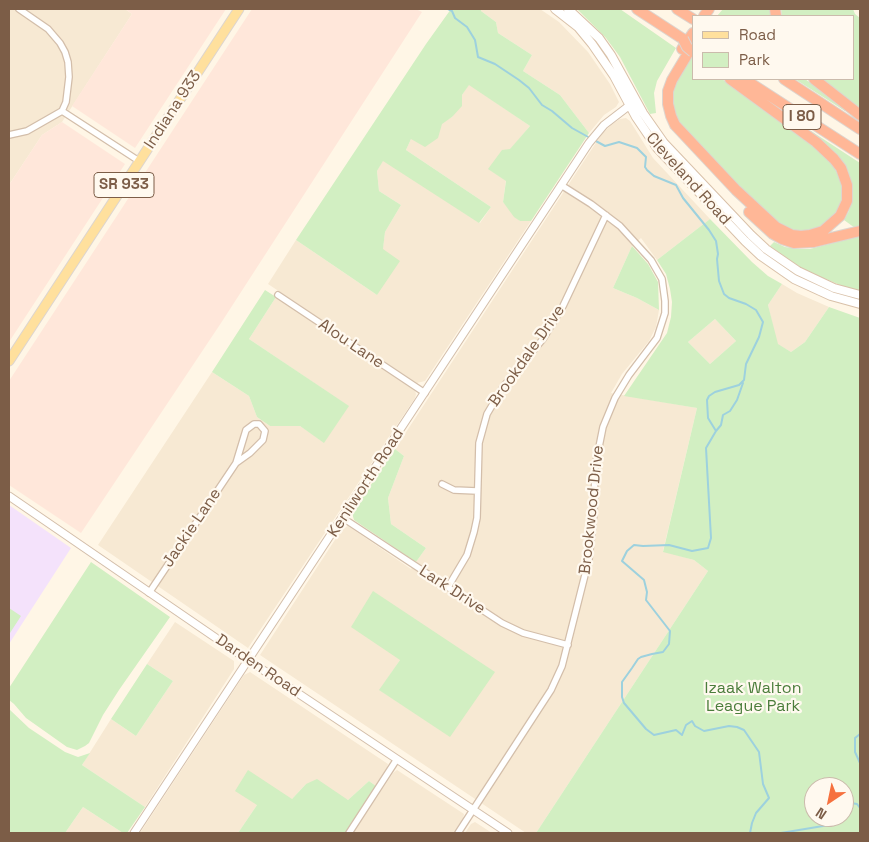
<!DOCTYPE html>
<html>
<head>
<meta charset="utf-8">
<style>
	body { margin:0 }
	#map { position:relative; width:869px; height:842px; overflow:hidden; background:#fff6e6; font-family:"Space Grotesk",sans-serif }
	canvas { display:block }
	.frame { position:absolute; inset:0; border:10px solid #7c5d47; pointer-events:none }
	.legend { position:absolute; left:692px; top:15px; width:162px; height:65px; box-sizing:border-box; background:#fff9ef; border:1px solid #cbbbac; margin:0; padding:6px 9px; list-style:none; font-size:15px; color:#7c5d47 }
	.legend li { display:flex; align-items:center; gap:10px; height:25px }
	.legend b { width:25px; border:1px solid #cbbbac }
	.north { position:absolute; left:804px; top:777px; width:50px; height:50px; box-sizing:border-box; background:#fff9ef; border:1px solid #cbbbac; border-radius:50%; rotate:214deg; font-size:14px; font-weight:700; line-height:20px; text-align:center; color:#7c5d47 }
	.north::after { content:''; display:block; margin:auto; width:18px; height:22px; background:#f6713e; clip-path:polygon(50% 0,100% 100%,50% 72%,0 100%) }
</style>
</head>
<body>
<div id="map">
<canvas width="869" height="842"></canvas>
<div class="frame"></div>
<ul class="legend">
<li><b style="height:6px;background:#ffe09d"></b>Road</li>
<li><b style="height:14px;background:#d2efc2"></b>Park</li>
</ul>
<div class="north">N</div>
</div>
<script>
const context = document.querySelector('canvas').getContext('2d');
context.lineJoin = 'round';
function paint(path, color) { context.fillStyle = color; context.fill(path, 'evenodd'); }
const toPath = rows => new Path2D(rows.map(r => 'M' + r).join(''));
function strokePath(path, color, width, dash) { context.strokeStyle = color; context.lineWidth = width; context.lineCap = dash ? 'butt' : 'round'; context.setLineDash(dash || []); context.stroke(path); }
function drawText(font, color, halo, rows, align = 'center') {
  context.font = font + ' "Space Grotesk",sans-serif'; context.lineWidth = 4.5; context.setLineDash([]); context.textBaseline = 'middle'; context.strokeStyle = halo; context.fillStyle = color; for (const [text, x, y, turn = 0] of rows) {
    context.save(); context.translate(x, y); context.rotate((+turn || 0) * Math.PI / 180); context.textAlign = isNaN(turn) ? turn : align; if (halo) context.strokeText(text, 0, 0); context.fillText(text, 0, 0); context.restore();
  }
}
const residential = toPath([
	[9,9,125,9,132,14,62,122,42,135,9,185],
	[481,9,540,9,559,22,588,52,610,84,619,102,616,107,604,115,589,133,560,95,523,71,532,55,498,33,496,22,481,11],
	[469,84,530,126,510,150,503,202,520,221,531,221,425,381,417,383,268,284,296,240,377,295,385,232,401,205,379,191,377,171,383,160,480,223,491,207,406,150,411,139,452,117,462,95],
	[626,118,630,121,653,158,710,219,657,260,641,238,632,246,613,288,637,298,659,310,656,327,649,341,622,374,611,393,697,408,663,551,694,560,708,571,536,833,526,833,260,655,342,529,348,526,411,569,426,548,391,524,388,498,404,456,395,449,601,135,611,125,620,119],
	[400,660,450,736,380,690],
	[782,284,797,293,829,307,805,342,791,352,777,344,768,305],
	[276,297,415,391,416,394,415,398,248,648,98,545,212,372,249,396,257,417,270,426,300,426,324,442,348,406,249,339],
	[715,319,736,341,710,364,688,342],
	[175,622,234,661,234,669,145,807,82,765,111,719,136,736,173,681,147,664],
	[250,672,388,764,387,768,376,786,369,781,348,800,306,784,292,799,257,805,238,833,140,833,244,675],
	[397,770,464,814,463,819,453,833,353,833,393,773],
	[83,807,123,833,65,833],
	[475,822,492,833,465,833,471,824]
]);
const commercial = toPath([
	[125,9,226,9,135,148,72,106,132,14],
	[252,9,416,9,422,12,221,323,81,533,9,485,9,381],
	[62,122,125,164,9,342,9,185,42,135]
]);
const education = toPath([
	[9,505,71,548,9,644]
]);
const green = toPath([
	[451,9,481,9,481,11,496,22,498,33,532,55,523,71,560,95,589,133,531,221,520,221,514,217,503,202,506,181,488,169,502,150,510,149,530,126,469,85,462,95,462,106,452,117,442,124,438,138,425,147,411,139,406,150,491,207,479,223,383,161,377,171,379,191,401,205,385,232,383,249,400,261,377,295,296,240,426,44],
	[577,9,620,9,676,48,657,81,654,93,656,113,650,114,620,57,606,38],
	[723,9,770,9,771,16,717,16],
	[781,9,853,9,855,14,860,18,860,109,821,79,853,79,853,16,782,16],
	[690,57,693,59,693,79,722,79,822,153,834,167,842,183,842,203,838,211,819,228,803,232,784,229,760,209,677,120,674,112,672,97,674,88],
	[795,79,805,79,846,110,845,111],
	[811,131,860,163,860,227,855,228,844,220,849,211,852,198,852,184,848,171,832,150,810,132],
	[710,219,752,262,768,276,782,284,768,305,778,344,791,352,805,342,829,307,860,318,860,833,536,833,708,571,694,560,663,552,697,408,624,396,667,333,671,317,672,302,670,289,666,274,657,260],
	[715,319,736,341,710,364,688,342],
	[814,787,844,787,844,817,814,817],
	[860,236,860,291,845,287,804,270,770,246,774,242,785,247,798,249,810,249],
	[632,246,648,264,658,282,659,310,637,298,613,288],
	[265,290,276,297,249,339,349,406,324,443,300,426,270,426,257,417,249,396,212,372],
	[395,449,404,456,388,498,391,524,426,548,416,562,354,520,352,513],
	[91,562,170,617,119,690,103,715,89,743,85,746,77,750,67,747,26,718,14,704,9,700,9,688],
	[373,591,495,672,450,737,379,690,400,660,351,627],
	[9,608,21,616,10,633,9,632],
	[147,664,173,681,136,736,111,719],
	[9,709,29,728,65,752,78,757,90,753,82,765,145,807,127,833,123,833,83,807,65,833,9,833],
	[248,770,292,799,306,784,317,779,348,800,369,781,376,786,345,833,296,833,294,832,292,833,238,833,257,805,235,791]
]);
const stream = toPath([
	[448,9,452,11,455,18,467,27,475,40,478,57,495,64,519,80,529,88,542,105,552,111,572,128,590,138],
	[594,140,605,146,619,142,637,148,646,157,645,167,647,170,654,176,676,185,683,198,709,230,716,241,718,254,717,259,719,281,724,294,729,298,746,304,756,310,763,322,759,337,746,364,744,380,739,385,715,392,709,396,707,400,708,418,716,431,706,448,711,538,708,548,692,551,669,545,643,546,634,545,627,551,622,561,644,580,647,592,646,600,670,631,669,644,663,652,652,654,641,657,638,659,632,668,622,682,622,697,624,703,646,729,654,735,676,730,682,735,686,725,692,721,695,726,704,731,729,726,737,727,744,730,759,752,763,784,769,798,756,813,752,823,750,833],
	[716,431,721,425,723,415,730,411,737,400,743,383],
	[860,734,855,738,855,752,860,763],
	[844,813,847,806,851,803,857,804,860,808],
	[781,833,835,824,842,817]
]);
const minor = toPath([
	[19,9,48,29,60,43,65,52,68,62,69,77,66,102,62,111],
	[62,111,139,161],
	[9,135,27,131,62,111],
	[278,295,425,393],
	[442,484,454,490,477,491],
	[343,518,502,623,523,633,568,645],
	[448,587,467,555,474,532,477,518,479,443,487,414,503,387,543,339,563,306,606,215],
	[149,593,236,463,250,453,263,440,265,431,259,424,254,424,246,430,236,463],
	[349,833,397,759],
	[458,833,551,690,562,666,589,559,594,513,595,467,603,427,615,398,629,375,657,338,665,313,665,301,662,279,651,260,620,226,591,204,561,185]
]);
const tertiary = toPath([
	[9,496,248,660,508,833],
	[134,833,589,143,604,125,630,105]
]);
const secondary = toPath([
	[555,9,578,27,592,44,614,76,636,117,657,148,745,241,761,256,794,279,831,296,860,304],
	[568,9,599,38,611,55,643,113,664,143,751,235,766,249,798,271,834,288,860,295]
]);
const primary = toPath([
	[9,361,239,9]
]);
const motorway = toPath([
	[637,9,683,39],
	[677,9,693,19],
	[775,9,776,16],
	[704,16,709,9],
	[693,45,672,80,668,91,668,104,671,116,675,125,736,190,776,227,792,235,801,236,810,235,823,231,840,216,847,201,847,185,841,168,834,159,816,142,730,79],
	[682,49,693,33],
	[744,79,860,154],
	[784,79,860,129],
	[814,79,860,115],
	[749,212,773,234,782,239,794,243,814,242,860,231]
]);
const motorwayBridge = toPath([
	[683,39,687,47,693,52]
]);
const shields = [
	[802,117,38],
	[124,185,60]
];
const shieldNames = [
	["I 80",802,117],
	["SR 933",124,185]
];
const streetNames = [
	["Indiana 933",173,110,-57],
	["Cleveland Road",688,179,48],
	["Alou Lane",351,344,34],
	["Brookdale Drive",527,356,-55],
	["Kenilworth Road",366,483,-57],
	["Brookwood Drive",592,510,-84],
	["Jackie Lane",192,528,-56],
	["Lark Drive",452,590,33],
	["Darden Road",258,666,34]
];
const parkNames = [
	["Izaak Walton",753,689],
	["League Park",753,707]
];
paint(residential, '#f7e9d3');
paint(commercial, '#ffe7da');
paint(education, '#f4e2fb');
paint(green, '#d2efc2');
strokePath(stream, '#9dd1de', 2);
strokePath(minor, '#d3beaa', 8);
strokePath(tertiary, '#d3beaa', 9);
strokePath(secondary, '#d9c1a9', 10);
strokePath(primary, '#ddd5cf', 11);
strokePath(motorway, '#ddd5cf', 12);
strokePath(minor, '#fff', 5.5);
strokePath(tertiary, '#fff', 7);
strokePath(secondary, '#fff', 8);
strokePath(primary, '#ffe09d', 9);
strokePath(motorway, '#ffb797', 10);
strokePath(motorwayBridge, '#ddd5cf', 12, []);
strokePath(motorwayBridge, '#ffb797', 10);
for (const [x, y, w] of shields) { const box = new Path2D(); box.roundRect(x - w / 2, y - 12.5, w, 25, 4); context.fillStyle = '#fff9ef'; context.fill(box); strokePath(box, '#7c5d47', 1); }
drawText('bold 15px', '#7c5d47', null, shieldNames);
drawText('16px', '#7c5d47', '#fff9ef', streetNames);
drawText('16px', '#4b7d3b', '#fff9ef', parkNames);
</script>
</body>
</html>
